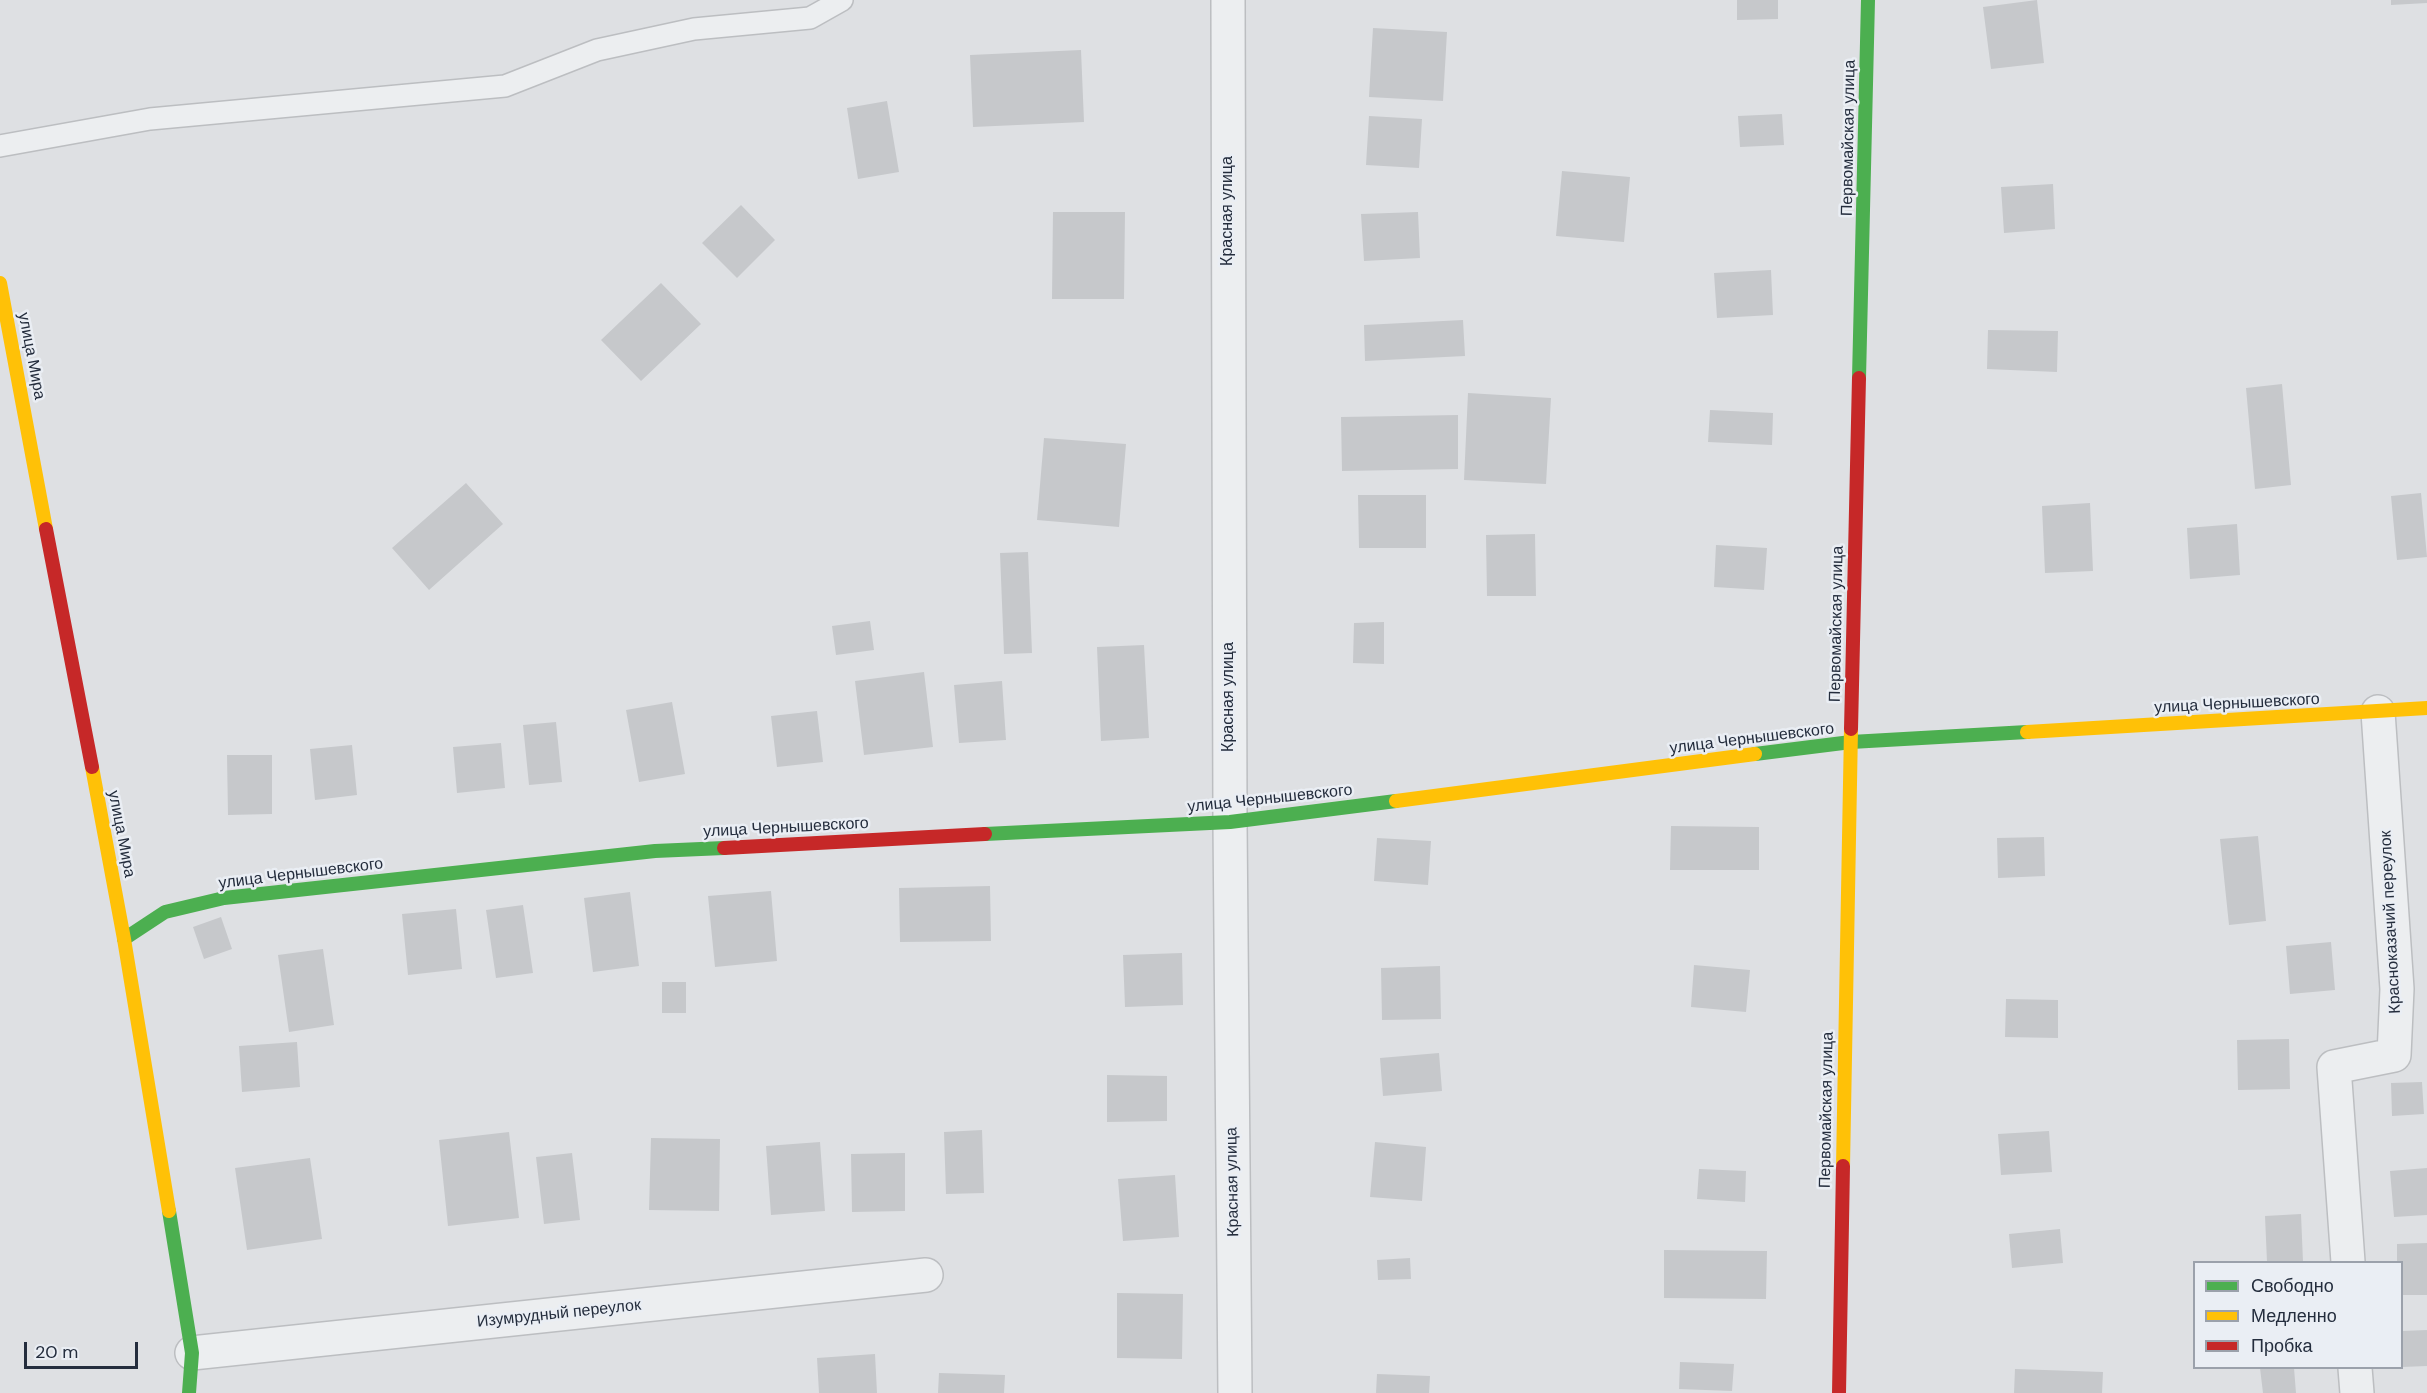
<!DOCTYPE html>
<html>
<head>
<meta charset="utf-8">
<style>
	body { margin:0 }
	#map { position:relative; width:2427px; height:1393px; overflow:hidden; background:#dee0e3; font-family:"DM Sans",sans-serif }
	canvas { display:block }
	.legend { position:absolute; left:2193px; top:1261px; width:210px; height:108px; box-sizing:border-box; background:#eaeef4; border:2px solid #9ba1ab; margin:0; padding:8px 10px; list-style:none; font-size:18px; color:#242d3d }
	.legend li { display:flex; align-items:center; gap:12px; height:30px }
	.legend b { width:30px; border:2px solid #9ba1ab }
	.scale { position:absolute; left:24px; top:1342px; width:114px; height:27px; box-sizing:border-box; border:3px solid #242d3d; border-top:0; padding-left:8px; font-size:18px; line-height:21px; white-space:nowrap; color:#242d3d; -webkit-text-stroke:4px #eaeef4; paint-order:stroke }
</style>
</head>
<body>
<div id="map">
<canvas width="2427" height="1393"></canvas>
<ul class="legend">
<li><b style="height:8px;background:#4caf50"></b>Свободно</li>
<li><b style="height:8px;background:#ffc107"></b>Медленно</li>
<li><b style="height:8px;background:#c62828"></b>Пробка</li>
</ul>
<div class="scale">20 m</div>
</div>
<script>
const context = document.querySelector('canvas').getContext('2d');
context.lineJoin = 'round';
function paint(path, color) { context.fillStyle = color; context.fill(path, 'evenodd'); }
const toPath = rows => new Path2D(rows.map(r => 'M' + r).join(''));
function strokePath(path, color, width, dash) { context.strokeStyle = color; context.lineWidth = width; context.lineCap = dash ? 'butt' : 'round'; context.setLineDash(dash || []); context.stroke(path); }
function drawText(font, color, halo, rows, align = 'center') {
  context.font = font + ' "DM Sans",sans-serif'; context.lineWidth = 5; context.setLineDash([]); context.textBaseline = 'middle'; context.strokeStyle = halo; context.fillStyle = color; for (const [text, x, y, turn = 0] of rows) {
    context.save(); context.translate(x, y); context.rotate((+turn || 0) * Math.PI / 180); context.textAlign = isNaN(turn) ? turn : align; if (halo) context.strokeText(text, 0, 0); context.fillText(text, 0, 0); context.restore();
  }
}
const building = toPath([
	[1737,0,1778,0,1778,19,1737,20],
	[2037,0,2044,63,1991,69,1983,7],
	[2391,0,2427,0,2427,3,2391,5],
	[1373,28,1447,32,1443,101,1369,97],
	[1081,50,1084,122,973,127,970,55],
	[887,101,899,172,858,179,847,108],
	[1782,114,1784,145,1740,147,1738,116],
	[1369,116,1422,119,1419,168,1366,165],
	[1562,171,1630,177,1624,242,1556,236],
	[2053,184,2055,229,2004,233,2001,187],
	[741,205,775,240,737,278,702,243],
	[1053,212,1125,212,1124,299,1052,299],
	[1418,212,1420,258,1364,261,1361,214],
	[1771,270,1773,315,1717,318,1714,273],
	[661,283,701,324,641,381,601,340],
	[1463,320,1465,356,1365,361,1364,325],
	[1988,330,2058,331,2057,372,1987,369],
	[2282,384,2291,485,2255,489,2246,388],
	[1468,393,1551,398,1546,484,1464,480],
	[1710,410,1773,413,1772,445,1708,442],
	[1458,415,1458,469,1342,471,1341,417],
	[1044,438,1126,444,1119,527,1037,520],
	[466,483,503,524,429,590,392,548],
	[2421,493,2427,557,2397,560,2391,496],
	[1358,495,1426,495,1426,548,1359,548],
	[2090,503,2093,571,2045,573,2042,506],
	[2237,524,2240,575,2190,579,2187,528],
	[1535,534,1536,596,1487,596,1486,535],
	[1716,545,1767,548,1764,590,1714,587],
	[1028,552,1032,653,1004,654,1000,553],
	[870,621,874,650,836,655,832,626],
	[1384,622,1384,664,1353,663,1354,623],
	[1144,645,1149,738,1101,741,1097,647],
	[924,672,933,747,864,755,855,681],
	[1002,681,1006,740,959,743,954,685],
	[672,702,685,774,639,782,626,710],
	[817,711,823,762,777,767,771,716],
	[556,722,562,782,529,785,523,725],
	[501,743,505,788,457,793,453,747],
	[352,745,357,795,315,800,310,749],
	[227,755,272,755,272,814,228,815],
	[1671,826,1759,827,1759,870,1670,870],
	[2258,836,2266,921,2229,925,2220,839],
	[2044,837,2045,876,1998,878,1997,838],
	[1377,838,1431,841,1428,885,1374,881],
	[990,886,991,941,900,942,899,888],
	[771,891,777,961,715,967,708,896],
	[630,892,639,966,593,972,584,898],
	[523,905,533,973,496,978,486,910],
	[456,909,462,969,408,975,402,914],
	[221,917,232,949,204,959,193,927],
	[2331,942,2335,990,2290,994,2286,946],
	[323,949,334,1025,289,1032,278,955],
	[1182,953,1183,1005,1125,1007,1123,955],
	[1694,965,1750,970,1746,1012,1691,1007],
	[1440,966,1441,1019,1382,1020,1381,968],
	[662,982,686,982,686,1013,662,1013],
	[2006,999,2058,1000,2058,1038,2005,1037],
	[2289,1039,2290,1089,2238,1090,2237,1040],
	[297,1042,300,1087,242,1092,239,1046],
	[1439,1053,1442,1091,1383,1096,1380,1058],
	[1107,1075,1167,1076,1167,1121,1107,1122],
	[2422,1082,2424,1114,2392,1116,2391,1083],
	[982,1130,984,1193,946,1194,944,1132],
	[2049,1131,2052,1172,2001,1175,1998,1134],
	[509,1132,519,1218,448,1226,439,1140],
	[651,1138,720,1139,719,1211,649,1210],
	[820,1142,825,1211,771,1215,766,1146],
	[1375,1142,1426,1147,1422,1201,1370,1197],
	[572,1153,580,1220,544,1224,536,1157],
	[905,1153,905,1211,852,1212,851,1154],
	[310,1158,322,1239,247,1250,235,1168],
	[2427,1168,2427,1215,2394,1217,2390,1171],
	[1699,1169,1746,1171,1745,1202,1697,1199],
	[1175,1175,1179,1237,1123,1241,1118,1179],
	[2301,1214,2303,1262,2267,1262,2265,1216],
	[2060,1229,2063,1263,2012,1268,2009,1234],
	[2427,1243,2427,1295,2402,1295,2402,1262,2397,1262,2397,1244],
	[1664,1250,1767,1251,1766,1299,1664,1298],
	[1410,1258,1411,1279,1378,1280,1377,1260],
	[1117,1293,1183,1294,1182,1359,1117,1358],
	[2427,1330,2427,1366,2402,1367,2402,1331],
	[875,1354,877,1393,819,1393,817,1358],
	[1680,1362,1734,1364,1732,1391,1679,1389],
	[2260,1368,2294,1368,2296,1393,2263,1393],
	[2015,1369,2103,1372,2102,1393,2014,1393],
	[939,1373,1005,1375,1004,1393,938,1393],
	[1377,1374,1430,1376,1429,1393,1376,1393]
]);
const lane = toPath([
	[0,146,150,119,505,86,597,50,694,29,810,18,842,0]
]);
const street = toPath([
	[1228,0,1230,822,1235,1393],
	[2348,1262,2334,1067,2394,1055,2397,989,2378,712],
	[192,1353,926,1275],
	[2355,1368,2357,1393]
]);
const fast = toPath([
	[1859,378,1868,0],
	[1755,754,1851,742,2027,732],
	[985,834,1230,822,1396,801],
	[124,939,165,912,224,898,655,851,724,848],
	[169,1211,192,1353,189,1393]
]);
const slow = toPath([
	[0,283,46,529],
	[2027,732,2427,708],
	[92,767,124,939,169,1211],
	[1396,801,1755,754],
	[1843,1166,1851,729]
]);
const jam = toPath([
	[46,529,92,767],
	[1851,729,1859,378],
	[724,848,985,834],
	[1839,1393,1843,1166]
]);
const streetNames = [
	["Первомайская улица",1849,138,-89],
	["Красная улица",1228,211,-90],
	["улица Мира",31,356,79],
	["Первомайская улица",1837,624,-89],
	["Красная улица",1229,697,-90],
	["улица Чернышевского",2237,704,-3],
	["улица Чернышевского",1752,739,-7],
	["улица Чернышевского",1270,799,-6],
	["улица Чернышевского",786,828,-3],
	["улица Мира",121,834,79],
	["улица Чернышевского",301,874,-7],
	["Красноказачий переулок",2391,922,-93],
	["Первомайская улица",1827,1110,-89],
	["Красная улица",1233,1182,-91],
	["Изумрудный переулок",559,1314,-6]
];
paint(building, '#c6c8cb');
strokePath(lane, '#bcbec1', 24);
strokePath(street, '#bcbec1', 36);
strokePath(lane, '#eceef0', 21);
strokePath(street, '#eceef0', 33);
strokePath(fast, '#4caf50', 14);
strokePath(slow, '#ffc107', 14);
strokePath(jam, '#c62828', 14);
drawText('16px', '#242d3d', '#eaeef4', streetNames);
</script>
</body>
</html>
